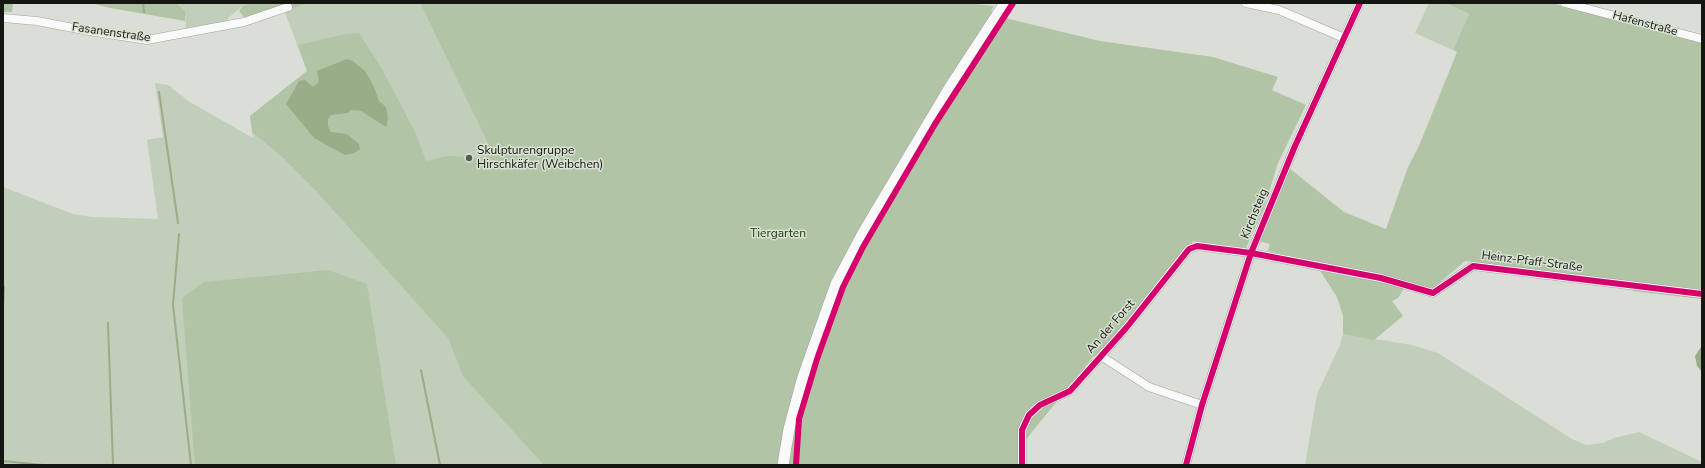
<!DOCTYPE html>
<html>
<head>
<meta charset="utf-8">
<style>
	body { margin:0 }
	#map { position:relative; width:1705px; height:468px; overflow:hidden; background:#daded6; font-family:"Nunito Sans",sans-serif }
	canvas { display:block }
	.frame { position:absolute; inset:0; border:4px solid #131611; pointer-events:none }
</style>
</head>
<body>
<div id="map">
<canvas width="1705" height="468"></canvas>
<div class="frame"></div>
</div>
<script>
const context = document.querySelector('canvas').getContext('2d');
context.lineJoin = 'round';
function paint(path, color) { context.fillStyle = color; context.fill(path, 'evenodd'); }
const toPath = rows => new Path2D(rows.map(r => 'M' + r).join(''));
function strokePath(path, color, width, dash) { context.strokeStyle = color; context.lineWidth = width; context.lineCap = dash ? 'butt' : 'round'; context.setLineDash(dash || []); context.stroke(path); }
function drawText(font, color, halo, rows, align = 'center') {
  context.font = font + ' "Nunito Sans",sans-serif'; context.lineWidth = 3; context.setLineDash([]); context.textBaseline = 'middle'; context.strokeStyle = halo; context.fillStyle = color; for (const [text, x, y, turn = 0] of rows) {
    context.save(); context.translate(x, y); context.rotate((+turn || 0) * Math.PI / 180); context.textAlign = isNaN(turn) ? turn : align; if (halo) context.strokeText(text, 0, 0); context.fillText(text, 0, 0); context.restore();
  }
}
const green = toPath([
	[176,3,251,3,243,6,229,17,226,23,186,32,185,11],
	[309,3,420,3,490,148,489,151,868,465,3,465,3,187,73,214,91,217,158,219,147,140,163,137,155,83,168,85,190,102,253,138,250,116,307,71,284,10],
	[1429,3,1446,3,1469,14,1453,50,1415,33],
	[1343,334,1412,345,1438,353,1572,439,1586,445,1603,443,1614,438,1639,432,1702,462,1702,465,1305,465,1317,394,1340,345]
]);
const forest = toPath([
	[3,3,13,3,12,12,3,12],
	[91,3,176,3,185,11,185,21,110,8],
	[251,3,309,3,248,22,239,11,243,6],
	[420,3,963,3,994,6,991,11,1009,19,1100,41,1213,57,1278,77,1272,90,1306,105,1278,163,1264,208,1246,248,1193,241,1112,342,1092,358,1019,448,1020,465,544,465,463,376,448,338,318,193,278,153,252,132,250,116,307,71,298,45,341,35,359,33,382,69,416,134,426,161,447,156,486,158,490,148],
	[1446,3,1552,3,1702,42,1702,299,1632,291,1633,283,1465,261,1432,289,1268,251,1270,244,1259,241,1289,168,1344,212,1386,229,1408,167,1419,146,1457,52,1453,50,1469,14],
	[1319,269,1405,287,1398,298,1392,301,1403,316,1374,340,1343,334,1343,316,1337,297],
	[328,270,367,284,396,465,195,465,182,298,204,282]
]);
const water = toPath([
	[347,59,353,61,365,71,374,87,379,101,386,107,388,118,386,127,361,111,351,110,348,113,331,115,328,119,328,126,331,132,347,134,359,144,360,149,354,153,345,155,314,138,286,104,299,81,305,80,313,87,319,82,317,71],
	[1701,347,1702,347,1702,372,1697,366,1695,356]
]);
const stream = toPath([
	[143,3,144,12],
	[159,92,178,223],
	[179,234,173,305,191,465],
	[3,307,4,287],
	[108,323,113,464],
	[421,370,440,465],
	[3,461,43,465],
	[99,465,144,465]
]);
const street = toPath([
	[1246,3,1279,10,1344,38],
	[1565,3,1702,39],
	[3,18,37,21,89,31,147,40,244,22,288,7],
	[1101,356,1149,387,1202,405],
	[1022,465,1022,430,1029,415,1040,405,1070,391,1127,327,1189,249,1197,246,1251,253,1381,278,1433,293,1473,266,1702,294],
	[1186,465,1202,405,1251,253,1295,146,1360,3]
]);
const secondary = toPath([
	[783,465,789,429,803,377,836,284,863,233,950,87,1005,3]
]);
const cycleway = toPath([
	[796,465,799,419,817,359,843,287,863,247,935,124,1013,3],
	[1022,465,1022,430,1029,415,1040,405,1070,391,1127,327,1189,249,1197,246,1251,253,1381,278,1433,293,1473,266,1702,294],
	[1186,465,1202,405,1251,253,1295,146,1360,3]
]);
const markers = [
	[469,158,4,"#595c56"]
];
const streetNames = [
	["Hafenstraße",1645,24,15],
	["Fasanenstraße",111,33,8],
	["Kirchsteig",1255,214,-68],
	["Heinz-Pfaff-Straße",1532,262,7],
	["An der Forst",1111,327,-49]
];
const poiNames = [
	["Skulpturengruppe",477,151],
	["Hirschkäfer (Weibchen)",477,165]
];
const parkNames = [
	["Tiergarten",778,234]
];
paint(green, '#c1ceb9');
paint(forest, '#b2c4a6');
paint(water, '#98ad88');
strokePath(stream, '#98ad88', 2);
strokePath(street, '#a1a49e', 9);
strokePath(secondary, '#a1a49e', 12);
strokePath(street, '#f9faf9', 8);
strokePath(secondary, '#f9faf9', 11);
strokePath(cycleway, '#d6006c', 6);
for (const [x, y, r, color] of markers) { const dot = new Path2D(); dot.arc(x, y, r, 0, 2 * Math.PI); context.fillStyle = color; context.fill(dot); strokePath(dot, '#d9e2d3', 1.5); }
drawText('12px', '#131611', '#d9e2d3', streetNames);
drawText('12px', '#131611', '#d9e2d3', poiNames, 'left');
drawText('12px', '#1d3801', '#d9e2d3', parkNames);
</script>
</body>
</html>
